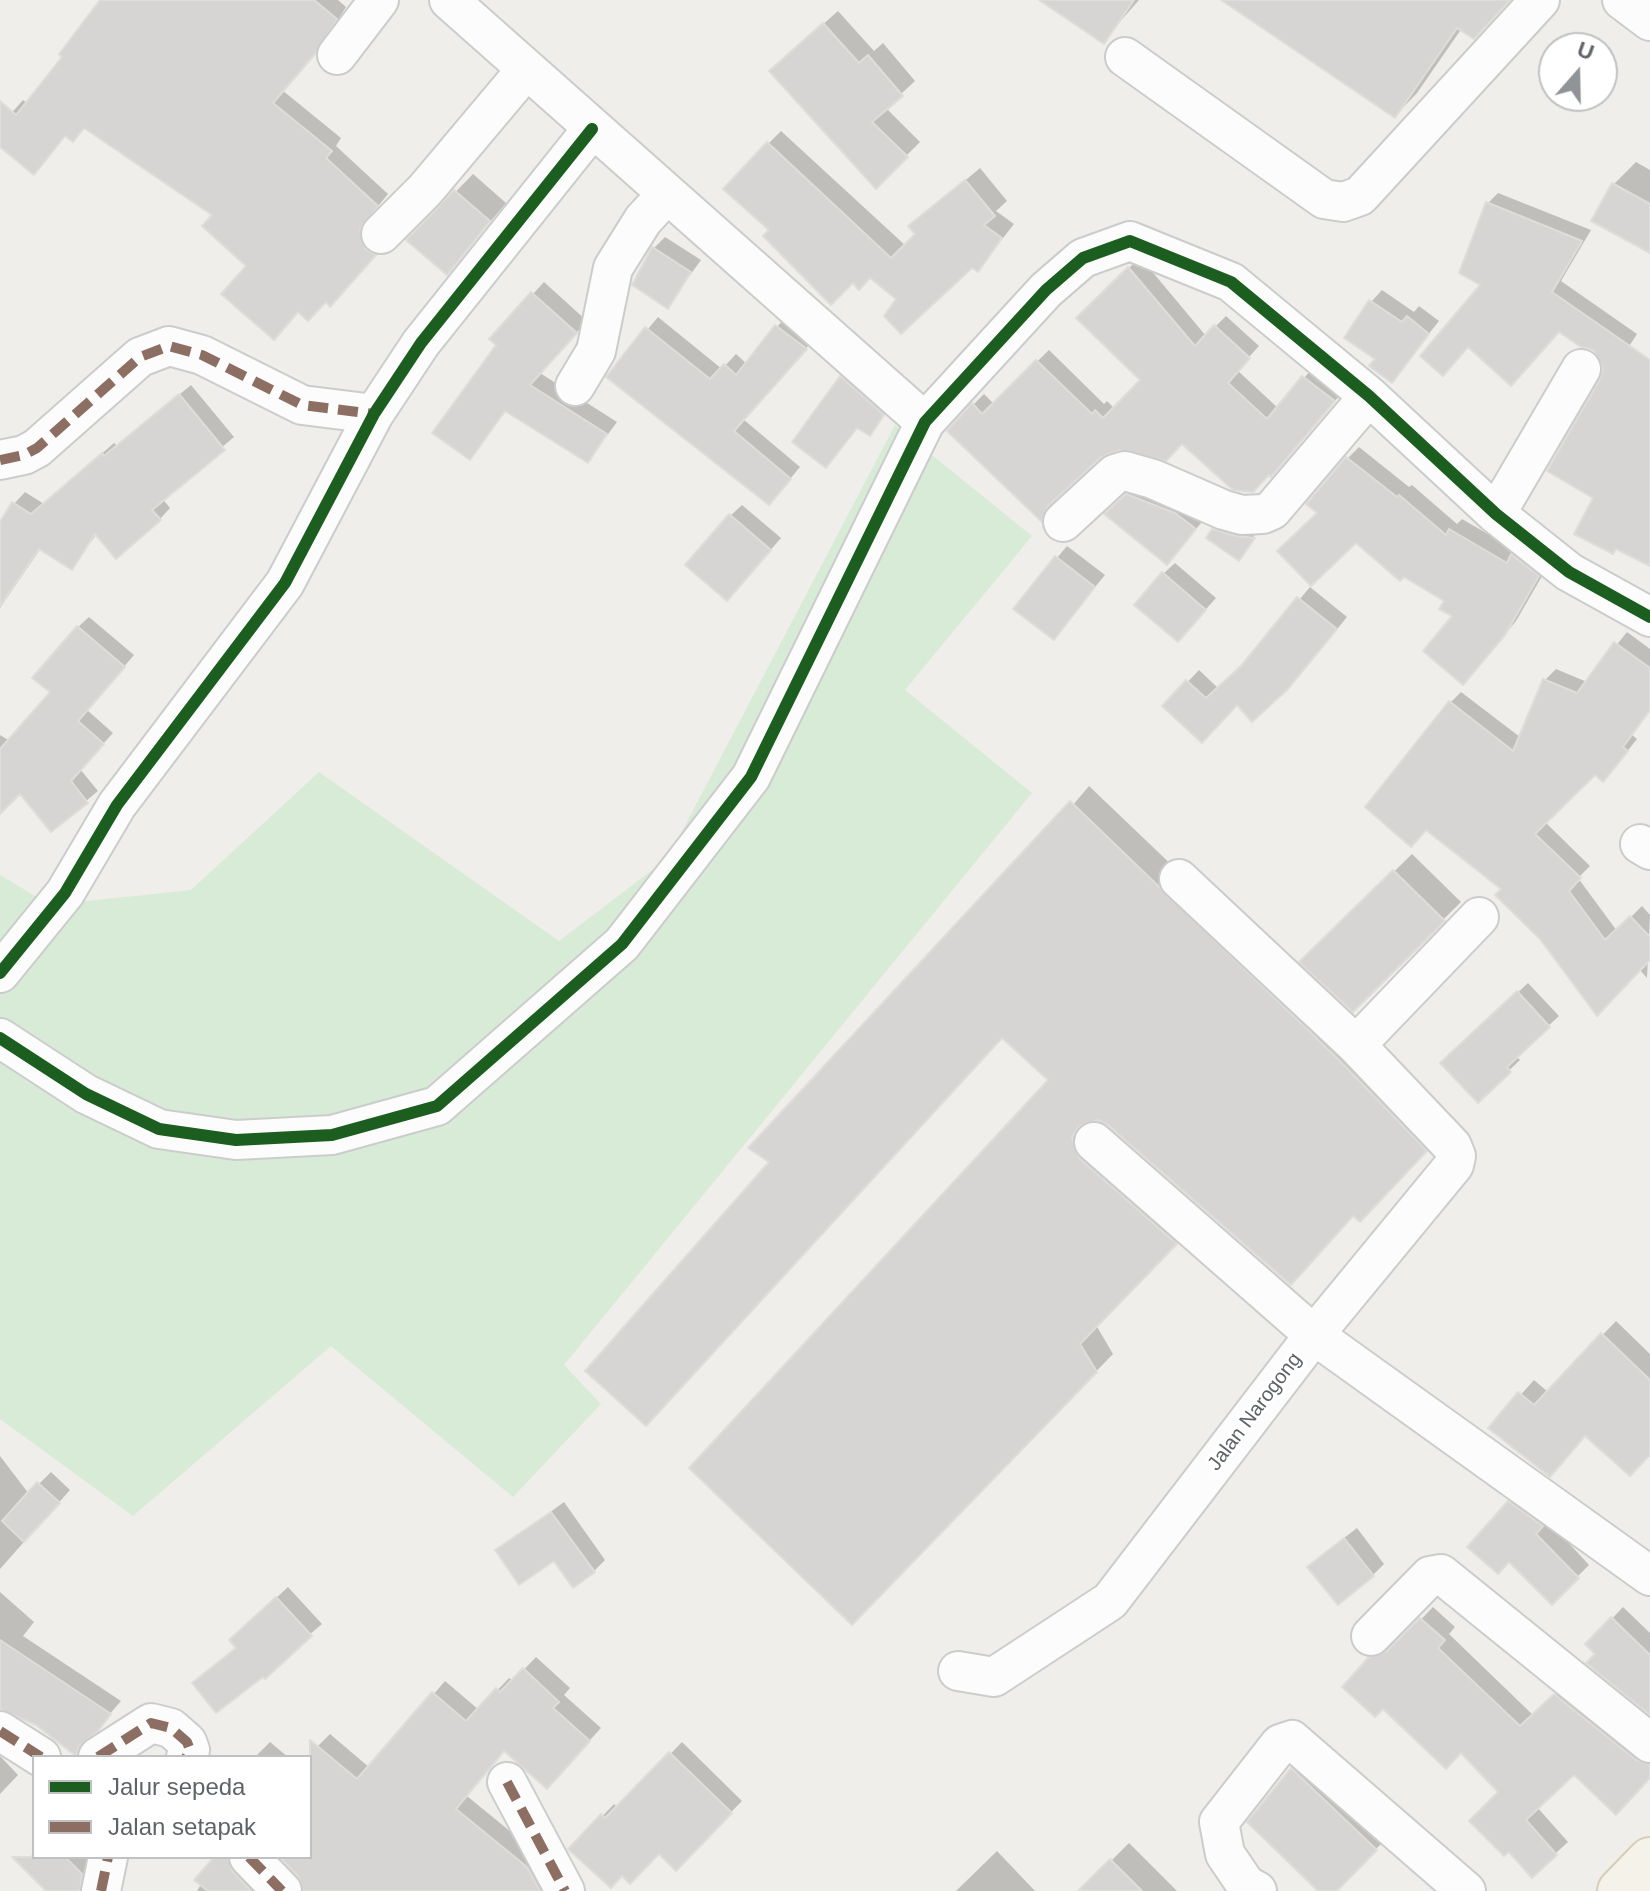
<!DOCTYPE html>
<html>
<head>
<meta charset="utf-8">
<style>
	body { margin:0 }
	#map { position:relative; width:1650px; height:1891px; overflow:hidden; background:#efeeea; font-family:Helvetica,sans-serif }
	canvas { display:block }
	.legend { position:absolute; left:32px; top:1755px; width:280px; height:104px; box-sizing:border-box; background:#fff; border:2px solid #bfc1c3; margin:0; padding:10px 14px; list-style:none; font-size:24px; color:#5f6368 }
	.legend li { display:flex; align-items:center; gap:16px; height:40px }
	.legend b { width:40px; border:2px solid #bfc1c3 }
	.north { position:absolute; left:1538px; top:32px; width:80px; height:80px; box-sizing:border-box; background:#fff; border:2px solid #bfc1c3; border-radius:50%; rotate:20deg; font-size:22px; font-weight:700; line-height:32px; text-align:center; color:#5f6368 }
	.north::after { content:''; display:block; margin:auto; width:28px; height:36px; background:#919496; clip-path:polygon(50% 0,100% 100%,50% 72%,0 100%) }
</style>
</head>
<body>
<div id="map">
<canvas width="1650" height="1891"></canvas>
<ul class="legend">
<li><b style="height:10px;background:#1b5e20"></b>Jalur sepeda</li>
<li><b style="height:10px;background:#8d6e63"></b>Jalan setapak</li>
</ul>
<div class="north">U</div>
</div>
<script>
const context = document.querySelector('canvas').getContext('2d');
context.lineJoin = 'round';
function paint(path, color) { context.fillStyle = color; context.fill(path, 'evenodd'); }
const toPath = rows => new Path2D(rows.map(r => 'M' + r).join(''));
function strokePath(path, color, width, dash) { context.strokeStyle = color; context.lineWidth = width; context.lineCap = dash ? 'butt' : 'round'; context.setLineDash(dash || []); context.stroke(path); }
function drawText(font, color, halo, rows, align = 'center') {
  context.font = font + ' Helvetica,sans-serif'; context.lineWidth = 6; context.setLineDash([]); context.textBaseline = 'middle'; context.strokeStyle = halo; context.fillStyle = color; for (const [text, x, y, turn = 0] of rows) {
    context.save(); context.translate(x, y); context.rotate((+turn || 0) * Math.PI / 180); context.textAlign = isNaN(turn) ? turn : align; if (halo) context.strokeText(text, 0, 0); context.fillText(text, 0, 0); context.restore();
  }
}
const green = toPath([
	[895,425,1032,536,905,690,1032,793,564,1365,601,1404,513,1497,331,1346,133,1516,0,1419,0,875,50,905,191,890,319,772,559,941,668,858]
]);
const shadow = toPath([
	[102,0,338,0,346,7,326,40,282,90,341,138,336,146,388,194,370,216,376,238,386,243,341,293,326,300,249,266,215,215,86,126,67,134,0,145,0,126,23,100,28,104,65,56],
	[1043,0,1139,0,1103,41],
	[1225,0,1509,0,1462,28,1417,93,1395,116],
	[838,11,874,51,883,43,915,81,886,108,920,142,876,186,786,57],
	[781,131,906,246,918,234,911,226,980,168,1007,201,996,211,1014,224,978,270,972,266,899,299,871,276,772,230,768,144],
	[1636,162,1650,170,1650,251,1614,184],
	[473,174,506,203,447,273,409,240],
	[1498,193,1591,230,1561,281,1637,334,1624,354,1650,370,1650,554,1595,497,1605,368,1594,349,1483,285,1488,203],
	[665,237,701,260,668,306,653,249],
	[1140,257,1206,336,1226,316,1259,346,1237,370,1278,408,1311,370,1345,389,1282,464,1182,441,1107,451,1058,495,1052,509,1042,519,973,405,984,394,994,404,1049,350,1104,404,1107,401,1115,409,1143,380,1079,318],
	[544,282,587,321,540,373,617,422,588,461,507,410,469,457,533,294],
	[1382,290,1414,312,1419,306,1439,321,1392,380,1377,359,1371,302],
	[787,315,816,337,743,419,800,467,779,492,609,376,658,317,722,369,736,354,747,364],
	[853,366,894,403,869,434,858,426,826,465,794,442],
	[191,385,234,437,162,498,170,508,160,519,97,534,72,567,41,548,0,608,0,524,14,504,25,492,44,504,114,443,117,446],
	[1359,447,1409,487,1412,485,1457,524,1462,519,1517,551,1549,564,1516,621,1475,671,1447,600,1319,513,1347,459],
	[1139,484,1206,517,1178,551,1118,503],
	[742,505,781,538,738,587,730,516],
	[1219,525,1256,532,1244,554,1214,530],
	[1067,546,1105,575,1053,638,1015,608],
	[1175,563,1216,598,1189,628,1163,574],
	[1310,587,1347,617,1299,676,1237,703,1165,706,1199,670,1218,688,1247,662],
	[89,617,134,655,87,710,113,733,80,769,98,791,51,830,20,791,0,812,0,735,10,741,53,692,78,627],
	[1627,632,1650,649,1650,711,1632,735,1637,739,1614,768,1594,772,1545,822,1590,866,1578,878,1617,931,1642,906,1650,915,1647,978,1639,969,1504,889,1450,703,1461,692,1520,737,1545,680,1556,669,1587,682],
	[1089,786,1358,1043,1442,1133,1377,1202,1354,1214,1098,1118,1089,1121,1096,1141,1193,1226,1096,1325,1113,1354,852,1623,1050,1080,1003,1036,772,1162],
	[1412,854,1461,902,1353,1009,1302,962],
	[1528,983,1559,1016,1516,1056,1520,1060,1478,1100,1453,1053],
	[1616,1321,1650,1354,1650,1453,1586,1434,1491,1428,1534,1380,1548,1392],
	[0,1456,29,1494,51,1472,70,1490,0,1569],
	[1521,1491,1589,1565,1552,1602,1510,1503],
	[564,1502,605,1560,594,1571,554,1558,498,1550],
	[1357,1528,1384,1564,1373,1575,1321,1556],
	[288,1587,322,1624,263,1674,194,1683,238,1647,243,1629],
	[0,1592,34,1622,23,1636,121,1701,76,1753,37,1724,0,1709],
	[1433,1607,1455,1627,1449,1634,1534,1716,1568,1683,1650,1749,1650,1774,1574,1773,1537,1807,1568,1842,1532,1875,1509,1849,1500,1792,1370,1659,1383,1646,1401,1640],
	[1623,1607,1650,1633,1650,1712,1588,1644],
	[536,1657,570,1688,564,1695,601,1728,559,1774,505,1749,467,1796,539,1855,553,1891,304,1891,300,1875,282,1857,310,1857,309,1757,318,1746,330,1734,370,1768,445,1681,479,1710,509,1678,513,1681],
	[270,1742,288,1757,255,1757],
	[682,1742,742,1801,676,1868,659,1852,622,1874,571,1849,614,1804,618,1808],
	[1310,1752,1393,1832,1334,1891,1321,1891,1292,1769],
	[0,1756,18,1775,0,1794],
	[1129,1843,1177,1891,1081,1891],
	[997,1851,1035,1891,956,1891],
	[34,1853,34,1857,88,1857,93,1862,83,1891,49,1891,23,1865],
	[217,1857,246,1857,275,1891,197,1891]
]);
const building = toPath([
	[100,0,314,0,337,19,315,54,273,103,332,151,326,158,378,206,360,229,365,249,376,255,330,307,326,302,308,321,298,312,274,340,221,294,246,266,202,226,212,215,84,128,73,142,65,136,34,175,0,147,0,101,16,115,62,57,59,54,100,0],
	[1039,0,1134,0,1104,44,1039,0],
	[1221,0,1510,0,1474,39,1457,28,1395,118,1221,0],
	[823,23,859,63,868,55,903,96,872,122,908,157,876,189,769,71,823,23],
	[767,142,891,258,915,234,908,226,965,180,995,216,984,225,1002,238,978,272,972,268,901,334,884,316,896,299,870,278,859,290,853,283,831,305,763,236,769,230,723,189,767,142],
	[1612,183,1650,204,1650,253,1591,221,1612,183],
	[454,190,490,221,447,275,406,240,454,190],
	[1486,202,1582,241,1552,292,1650,360,1650,566,1616,549,1613,554,1574,534,1593,498,1547,471,1600,379,1603,368,1593,350,1581,347,1559,332,1511,386,1468,347,1443,376,1420,356,1480,285,1459,273,1486,202],
	[652,247,691,272,668,309,632,285,652,247],
	[1128,267,1195,346,1214,325,1250,358,1228,383,1267,419,1302,376,1335,401,1271,477,1269,475,1253,492,1233,490,1182,444,1166,461,1120,450,1100,458,1048,506,1042,522,947,431,972,403,982,414,1036,360,1092,414,1095,410,1103,418,1140,380,1076,318,1128,267],
	[531,292,577,333,530,385,607,434,588,463,505,411,470,460,432,433,496,345,489,339,531,292],
	[1369,300,1402,322,1407,316,1429,334,1392,383,1369,366,1375,359,1344,338,1369,300],
	[775,325,807,349,734,431,791,479,769,505,606,377,645,327,710,379,724,364,736,375,775,325],
	[840,376,884,415,870,436,857,428,826,468,792,442,840,376],
	[179,394,225,450,152,510,161,520,116,559,95,534,72,570,39,549,0,606,0,522,12,502,31,514,102,453,104,456,179,394],
	[1346,457,1397,497,1399,495,1446,535,1449,529,1507,563,1511,554,1539,576,1505,635,1463,685,1423,651,1452,616,1439,609,1444,601,1404,577,1400,581,1356,543,1311,586,1277,551,1317,513,1306,504,1346,457],
	[1126,494,1175,513,1196,529,1167,565,1104,514,1126,494],
	[729,514,771,550,727,601,685,565,729,514],
	[1212,529,1236,536,1255,538,1239,561,1206,538,1212,529],
	[1055,556,1095,587,1054,640,1013,609,1055,556],
	[1162,572,1206,610,1178,642,1134,605,1162,572],
	[1297,597,1337,629,1287,690,1252,722,1237,705,1202,743,1162,706,1186,680,1206,698,1241,666,1297,597],
	[77,626,125,667,78,721,104,744,71,781,88,803,51,832,20,794,0,814,0,749,50,692,32,678,77,626],
	[1614,642,1650,668,1650,710,1623,747,1628,751,1603,782,1595,775,1535,834,1581,878,1569,891,1605,940,1630,916,1650,937,1650,960,1597,1016,1540,939,1495,895,1501,889,1426,830,1411,847,1365,807,1449,701,1513,751,1543,679,1577,693,1614,642],
	[1070,801,1340,1061,1427,1151,1360,1222,1353,1216,1291,1285,1108,1125,1098,1120,1078,1127,1072,1138,1079,1158,1177,1244,1080,1344,1097,1372,852,1625,689,1468,1048,1080,1002,1038,646,1426,585,1371,769,1162,748,1148,1070,801],
	[1393,870,1445,921,1353,1012,1299,962,1393,870],
	[1517,991,1550,1027,1507,1067,1511,1072,1478,1103,1440,1063,1517,991],
	[1601,1333,1650,1380,1650,1455,1630,1476,1585,1436,1550,1477,1488,1428,1518,1392,1534,1405,1601,1333],
	[37,1482,60,1503,24,1542,2,1521,37,1482],
	[1508,1501,1543,1526,1536,1534,1579,1578,1552,1605,1509,1562,1498,1574,1467,1547,1508,1501],
	[551,1512,595,1572,573,1588,554,1561,519,1585,495,1550,551,1512],
	[1344,1538,1374,1576,1338,1605,1307,1567,1344,1538],
	[276,1597,312,1636,265,1679,263,1677,216,1713,192,1683,236,1648,229,1640,276,1597],
	[1611,1617,1650,1655,1650,1715,1586,1663,1595,1654,1585,1644,1611,1617],
	[1420,1618,1445,1640,1438,1648,1520,1726,1554,1694,1636,1760,1650,1764,1650,1778,1616,1815,1574,1775,1526,1820,1557,1855,1532,1878,1509,1852,1504,1856,1469,1821,1498,1792,1461,1753,1446,1769,1383,1709,1375,1717,1342,1687,1369,1657,1387,1651,1420,1618],
	[0,1640,111,1714,98,1731,79,1746,76,1756,36,1725,0,1709,0,1640],
	[523,1668,559,1702,553,1708,590,1741,547,1789,504,1751,456,1809,527,1867,540,1891,303,1891,298,1876,280,1857,310,1857,310,1740,357,1779,432,1692,466,1721,496,1688,500,1692,523,1668],
	[669,1752,732,1813,676,1871,659,1854,630,1884,622,1876,611,1888,568,1849,601,1814,605,1818,669,1752],
	[1291,1768,1377,1850,1337,1891,1318,1891,1247,1822,1291,1768],
	[12,1857,65,1857,82,1874,80,1891,46,1891,12,1857],
	[214,1857,228,1857,233,1872,251,1891,208,1891,194,1880,214,1857],
	[1110,1859,1142,1891,1078,1891,1110,1859]
]);
const minor = toPath([
	[449,0,925,422],
	[1622,0,1650,21],
	[337,55,379,0],
	[1125,57,1324,199,1343,202,1360,196,1540,0],
	[381,234,425,190,525,71],
	[575,386,596,351,613,268,643,220,667,194],
	[0,460,24,455,37,448,140,357,169,346,202,355,302,405,374,414],
	[1496,514,1581,369],
	[1063,522,1115,474,1125,471,1153,479,1224,510,1242,515,1263,514,1272,510,1369,396],
	[1640,844,1650,850],
	[0,973,65,893,117,805,285,583,374,414,421,343,592,129],
	[0,1038,86,1094,159,1129,236,1140,332,1135,437,1106,622,944,751,777,925,422,1046,290,1083,258,1130,241,1231,282,1369,396,1496,514,1569,572,1650,617],
	[1356,1045,1479,917],
	[1094,1142,1314,1335,1650,1576],
	[1371,1636,1430,1576,1441,1574,1650,1743],
	[958,1671,994,1677,1110,1601,1314,1335,1454,1165,1456,1156,1452,1146,1356,1045,1179,879],
	[0,1731,41,1757],
	[98,1757,151,1723,171,1728,187,1742,190,1750,186,1757],
	[507,1782,565,1891],
	[249,1857,282,1891],
	[101,1891,108,1857],
	[1257,1891,1246,1885,1225,1854,1219,1822,1280,1744,1292,1740,1466,1891]
]);
const major = toPath([
	[1620,1891,1650,1860]
]);
const quiet = toPath([
	[0,460,24,455,37,448,140,357,169,346,202,355,302,405,374,414],
	[0,1731,41,1757],
	[98,1757,151,1723,171,1728,187,1742,190,1750,186,1757],
	[507,1782,565,1891],
	[249,1857,282,1891],
	[101,1891,108,1857]
]);
const cycleway = toPath([
	[0,973,65,893,117,805,285,583,374,414,421,343,592,129],
	[0,1038,86,1094,159,1129,236,1140,332,1135,437,1106,622,944,751,777,925,422,1046,290,1083,258,1130,241,1231,282,1369,396,1496,514,1569,572,1650,617]
]);
const streetNames = [
	["Jalan Narogong",1255,1412,-53]
];
paint(green, '#d8ebd6');
paint(shadow, '#0003');
paint(building, '#d6d5d3');
strokePath(building, '#deddd9', 2);
strokePath(minor, '#cbcccc', 42);
strokePath(major, '#d7ceb8', 48);
strokePath(minor, '#fdfcfc', 38);
strokePath(major, '#f4f2e9', 44);
strokePath(quiet, '#8d6e63', 10, [20, 10]);
strokePath(cycleway, '#1b5e20', 12);
drawText('20px', '#5f6368', '#fff', streetNames);
</script>
</body>
</html>
